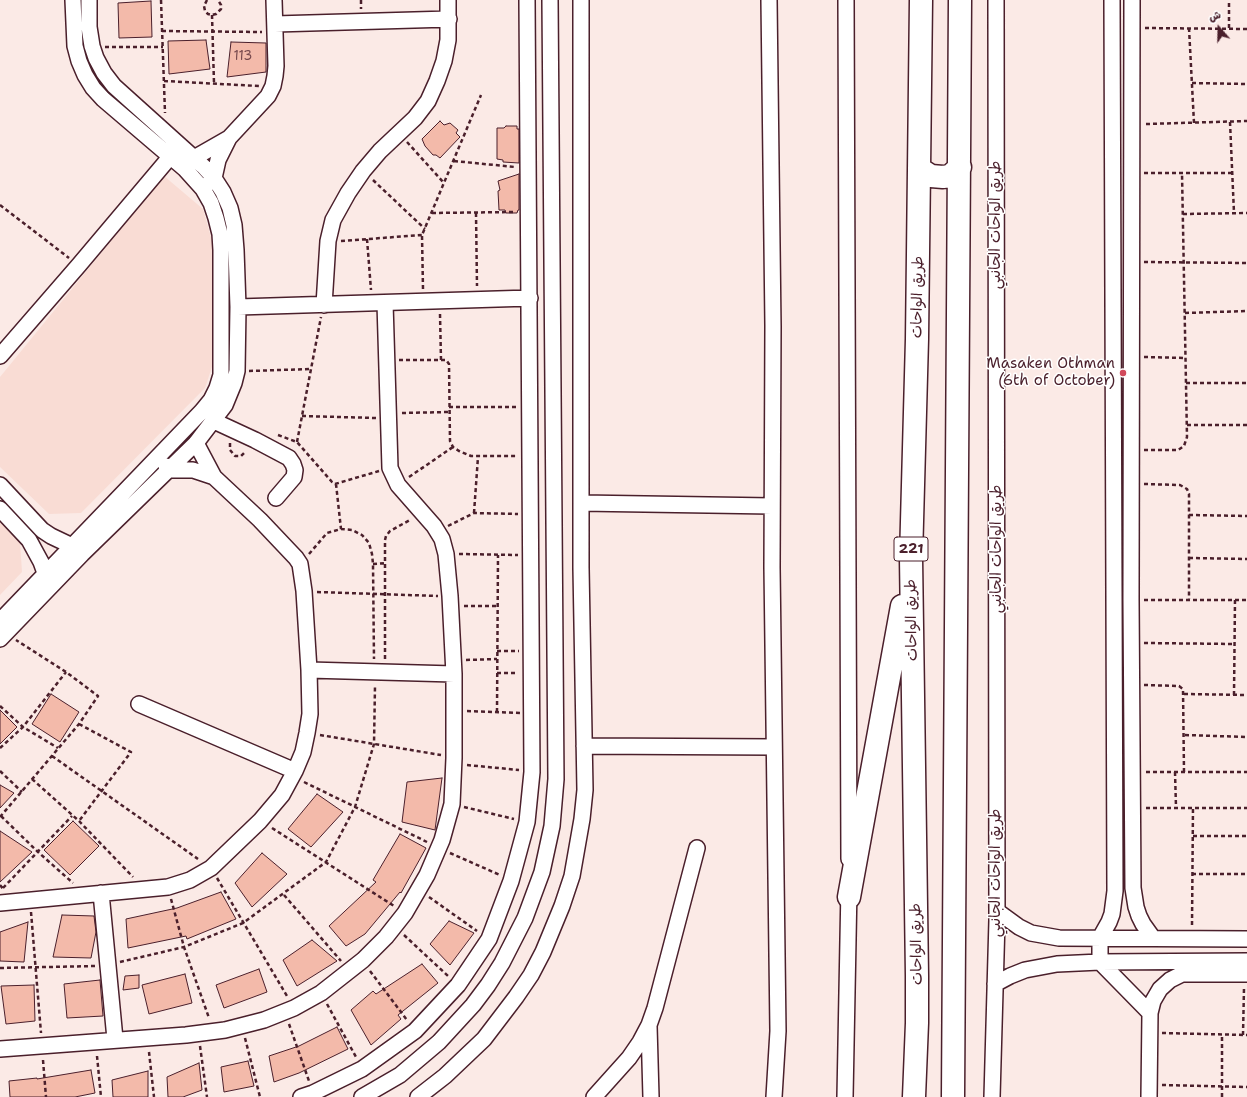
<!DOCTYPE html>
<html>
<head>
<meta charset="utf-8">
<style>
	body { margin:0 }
	#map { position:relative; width:1247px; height:1097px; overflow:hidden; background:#fbeae6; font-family:"Shantell Sans","Playpen Sans Arabic",sans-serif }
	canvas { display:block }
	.north { position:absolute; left:1199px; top:8px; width:40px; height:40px; -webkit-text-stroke:3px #fff; paint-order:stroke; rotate:340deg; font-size:11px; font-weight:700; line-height:16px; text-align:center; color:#4a1f2b }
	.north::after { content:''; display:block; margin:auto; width:14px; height:18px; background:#4a1f2b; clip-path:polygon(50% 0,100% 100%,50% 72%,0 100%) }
</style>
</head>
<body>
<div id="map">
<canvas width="1247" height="1097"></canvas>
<div class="north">ش</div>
</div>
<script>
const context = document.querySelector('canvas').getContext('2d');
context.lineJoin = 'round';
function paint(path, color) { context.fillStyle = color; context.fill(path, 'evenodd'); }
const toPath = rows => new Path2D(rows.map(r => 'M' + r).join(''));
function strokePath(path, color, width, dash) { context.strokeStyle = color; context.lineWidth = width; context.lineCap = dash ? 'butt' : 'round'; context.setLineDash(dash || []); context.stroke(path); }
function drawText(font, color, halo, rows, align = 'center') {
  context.font = font + ' "Shantell Sans","Playpen Sans Arabic",sans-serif'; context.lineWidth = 3; context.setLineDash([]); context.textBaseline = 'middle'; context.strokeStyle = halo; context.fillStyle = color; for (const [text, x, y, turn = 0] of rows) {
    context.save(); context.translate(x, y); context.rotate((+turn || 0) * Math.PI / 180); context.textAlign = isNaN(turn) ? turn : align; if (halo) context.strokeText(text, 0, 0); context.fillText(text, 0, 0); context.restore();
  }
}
const built = toPath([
	[164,176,203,209,212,241,212,367,205,388,81,513,49,514,0,467,0,377],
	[0,521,20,542,22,572,0,595]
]);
const building = toPath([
	[151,1,152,37,119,38,118,3,151,1],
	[206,40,210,69,169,74,168,41,206,40],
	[231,42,266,43,266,72,227,77,231,42],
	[440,121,444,125,450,123,458,130,456,133,460,137,440,158,436,155,433,155,425,146,422,139,440,121],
	[506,126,517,126,517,129,519,129,519,163,503,162,503,160,497,159,497,128,504,128,506,126],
	[519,174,519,210,518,210,517,213,506,213,505,210,499,210,498,191,500,190,498,181,519,174],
	[51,694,79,712,60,742,32,724,51,694],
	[0,710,17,727,0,744,0,710],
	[442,778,435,830,402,822,407,782,442,778],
	[0,785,14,793,0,808,0,785],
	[317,794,343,812,311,847,288,829,317,794],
	[73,821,99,846,70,875,44,850,73,821],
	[0,831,32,852,0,882,0,831],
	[400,834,426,848,401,893,400,892,365,934,346,946,329,926,376,882,373,880,400,834],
	[262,853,287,874,252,907,235,883,262,853],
	[221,892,236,919,187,939,186,936,128,948,126,919,177,908,221,892],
	[62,915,94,916,96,932,91,958,53,957,62,915],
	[449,921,474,933,450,965,430,944,449,921],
	[28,922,24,962,0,961,0,932,28,922],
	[312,940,337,961,297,986,283,960,312,940],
	[422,964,438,983,398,1015,401,1019,371,1045,351,1010,373,991,376,994,422,964],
	[259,969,267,992,224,1008,216,985,259,969],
	[185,974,192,1003,149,1014,142,985,185,974],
	[139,975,139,988,123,990,125,976,139,975],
	[100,980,103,1016,67,1018,64,984,100,980],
	[34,985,35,1021,6,1024,1,986,34,985],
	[337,1027,348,1049,299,1073,274,1082,269,1056,299,1046,337,1027],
	[248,1061,254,1086,224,1092,221,1067,248,1061],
	[199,1063,202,1090,183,1097,168,1097,167,1077,199,1063],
	[91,1070,95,1093,75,1097,10,1097,9,1081,37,1078,37,1079,91,1070],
	[148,1071,148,1097,113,1097,112,1080,148,1071]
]);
const path = toPath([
	[161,0,165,113],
	[207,0,204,6,205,11,208,14,212,15,216,14,221,9,221,5,218,0],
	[361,0,361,9],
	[212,15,214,83],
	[1145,28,1247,29],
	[1189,28,1194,123],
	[1229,28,1229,0],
	[162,31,262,32],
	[105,47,163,47],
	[164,81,259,86],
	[1192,83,1247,84],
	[1230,122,1234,213],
	[1146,124,1247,121],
	[407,142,444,183],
	[454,161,515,167],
	[1144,173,1232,173],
	[373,180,425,229],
	[0,205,69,258],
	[432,213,515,212],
	[476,213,477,286],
	[1183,214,1247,213],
	[367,239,371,290],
	[341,241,422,235],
	[1144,262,1247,263],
	[423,289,422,235,481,95],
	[1185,313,1247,311],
	[440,314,441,360],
	[1144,357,1185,358],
	[399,360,446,360,449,364,450,441,453,447,459,451,471,456,518,456],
	[249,371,311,369],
	[1186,383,1247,383],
	[449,407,517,407],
	[402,413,449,412],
	[302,416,376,418],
	[1187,425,1247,425],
	[278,435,297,442,332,482,335,484,379,471],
	[297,442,321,317],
	[230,443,230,450,235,456,241,456,246,451],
	[1144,450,1178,450,1184,446,1187,437,1182,173],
	[409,477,453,447],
	[336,484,341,529],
	[1144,484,1180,485,1187,489,1189,494,1189,599],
	[474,513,478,457],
	[1189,515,1247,516],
	[448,526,474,513,518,514],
	[309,554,327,533,341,529,352,530,362,535,369,543,372,554,373,564,374,659],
	[459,554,518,555],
	[1189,558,1247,559],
	[373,564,386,563],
	[317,592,438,596],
	[1144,600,1247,600],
	[464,606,498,606],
	[1144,643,1235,644],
	[497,651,519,651],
	[385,659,385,540,386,536,390,531,410,520],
	[466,660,497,659],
	[497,673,518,673],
	[1144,685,1179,686,1183,689,1184,772],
	[1184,694,1247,695],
	[1234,695,1235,600],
	[0,706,23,727,66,672],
	[467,711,520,713],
	[497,712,498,555],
	[79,724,131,752,79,821],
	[320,735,441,755],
	[1185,735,1247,737],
	[0,748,23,727,58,748],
	[52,756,198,859],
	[467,765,519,770],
	[0,771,22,792],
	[1146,772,1247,772],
	[1175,772,1176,807],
	[32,779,79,821,133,877],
	[304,782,427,842],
	[464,807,514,819],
	[1146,808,1247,808],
	[1,816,38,852,73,883],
	[0,817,79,724,98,696,66,672,16,640],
	[272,828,394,906],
	[1193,836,1247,836],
	[450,853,500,875],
	[1192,874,1247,874],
	[217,878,287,996],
	[0,885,4,890],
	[3,888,72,816],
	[284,895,341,961],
	[429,897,477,931],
	[171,899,184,947,209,1018],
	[31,912,41,1033],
	[1192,925,1193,807],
	[404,935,448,976],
	[120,962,184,947,243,923,326,862,355,807,374,744,375,686],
	[0,968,95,966],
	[370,971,407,1020],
	[327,1004,356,1057],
	[289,1024,309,1081],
	[1162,1033,1247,1035],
	[1243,1035,1244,988],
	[245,1038,260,1097],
	[200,1046,207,1097],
	[149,1052,154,1097],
	[97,1056,101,1097],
	[43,1060,46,1097],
	[1162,1085,1247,1087],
	[1222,1097,1222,1035]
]);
const minor = toPath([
	[769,0,773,326,772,567,778,1031,774,1097],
	[846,0,849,859],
	[1112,0,1115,891,1112,914,1109,922,1100,938,1100,962,1150,1013],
	[1132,0,1131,600,1133,888,1136,907,1139,916,1143,924,1153,938],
	[275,24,449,19],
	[189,164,194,158,229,138],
	[209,183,214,178,218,160,229,138,268,96,273,86,275,76,276,66,274,0],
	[324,305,328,241,333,220,348,193,363,171,380,151,415,118,428,101,437,81,444,61,448,40,448,0],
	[238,307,530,298],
	[0,356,79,265,170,157],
	[214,421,255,440,289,458,293,464,295,470,294,477,276,498],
	[166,466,170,470,193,470,214,477],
	[0,485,42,530,51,536,72,546,78,550],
	[581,503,772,506],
	[0,509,29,540,41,562,45,573,51,580],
	[0,621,202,411,211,400,217,388,221,375,221,250,220,234,216,218,211,203,203,189,185,169,103,99,93,88,85,75,79,61,75,46,73,0],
	[0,639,82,554,196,443,225,405,234,383,237,371,238,307,236,250,234,225,230,208,223,192,214,178,204,167,114,86,104,73,96,58,92,46,89,27,89,0],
	[309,670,454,674],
	[139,704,295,771],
	[584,746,774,747],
	[101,893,115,1039],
	[0,903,168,887,190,880,211,868,260,821,282,795,295,771,303,752,307,733,310,714,309,670,304,591,300,564,296,558,260,520,214,477,196,443],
	[997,911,1019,927,1031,933,1059,938,1247,939],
	[995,984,1010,976,1025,970,1057,964,1100,962,1247,961],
	[649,1026,651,1097],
	[0,1049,186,1035,225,1030,264,1020,294,1008,321,993,363,960,386,937,405,913,427,875,442,840,452,804,454,758,454,674,450,596,446,554,442,539,434,526,398,485,390,468,385,303],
	[301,1097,313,1093,362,1069,415,1031,458,985,489,939,511,881,527,822,532,772,527,0],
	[362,1097,400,1075,439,1042,473,1005,488,985,502,963,525,918,542,872,552,826,556,779,550,0],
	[418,1097,445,1076,484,1039,516,997,531,975,543,952,562,906,572,876,582,819,585,790,581,568,581,0],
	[594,1097,629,1058,640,1042,649,1025,655,1008,697,848],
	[845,1097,849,887],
	[992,1097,997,920,996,0],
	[1149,1097,1150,1013,1153,1001,1160,989,1170,980,1182,974,1247,974]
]);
const highway = toPath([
	[920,169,931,176,943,177,950,176,960,167],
	[849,897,902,606],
	[914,1097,917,1023,917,976,911,558,917,339,921,0],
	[953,1097,960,0]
]);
const markers = [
	[1123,373,4,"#d1495b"]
];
const numberNames = [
	["113",243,57]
];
const shields = [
	[911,549,34]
];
const shieldNames = [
	["221",911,549]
];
const streetNames = [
	["طريق الواحات الجانبي",996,225,-90],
	["طريق الواحات",918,297,-89],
	["طريق الواحات الجانبي",997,549,-90],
	["طريق الواحات",912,620,-91],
	["طريق الواحات الجانبي",996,873,-90],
	["طريق الواحات",917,944,-91]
];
const poiNames = [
	["Masaken Othman",1115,364],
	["(6th of October)",1115,381]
];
paint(built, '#f9dcd4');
paint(building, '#f3baaa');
strokePath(building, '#4a1f2b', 1);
strokePath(minor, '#4a1f2b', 18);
strokePath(highway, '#4a1f2b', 25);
strokePath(path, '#4a1f2b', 2.5, [4, 3]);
strokePath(minor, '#fff', 15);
strokePath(highway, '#fff', 22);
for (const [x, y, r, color] of markers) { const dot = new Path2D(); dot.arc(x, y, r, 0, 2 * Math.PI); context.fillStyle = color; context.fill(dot); strokePath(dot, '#fff', 1.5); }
drawText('13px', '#74464b', null, numberNames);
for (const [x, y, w] of shields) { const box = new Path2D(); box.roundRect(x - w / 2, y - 12, w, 24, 3); context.fillStyle = '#fff'; context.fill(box); strokePath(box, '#4a1f2b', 1); }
drawText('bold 14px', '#4a1f2b', null, shieldNames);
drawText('15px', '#4a1f2b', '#fff', streetNames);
drawText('15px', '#4a1f2b', '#fff', poiNames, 'right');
</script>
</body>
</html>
